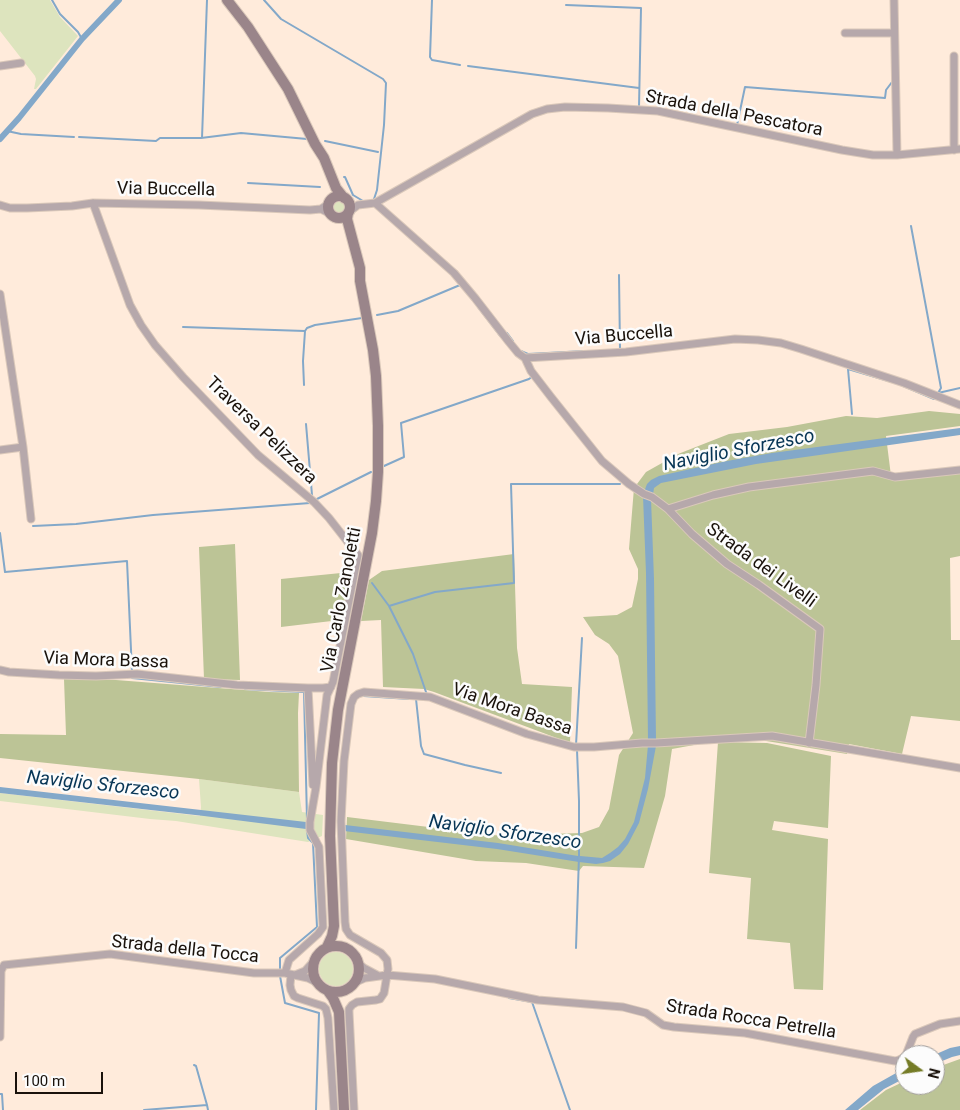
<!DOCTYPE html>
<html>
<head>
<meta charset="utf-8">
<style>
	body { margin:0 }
	#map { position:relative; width:960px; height:1110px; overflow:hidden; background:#ffebdb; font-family:Roboto,sans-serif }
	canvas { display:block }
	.north { position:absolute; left:895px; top:1045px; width:50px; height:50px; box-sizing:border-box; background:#fcfcfc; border:1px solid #a29e9c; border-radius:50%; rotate:104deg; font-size:14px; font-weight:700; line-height:20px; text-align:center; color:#1a120b }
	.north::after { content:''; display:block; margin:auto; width:18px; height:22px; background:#757c27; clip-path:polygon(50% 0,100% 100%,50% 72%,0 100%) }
	.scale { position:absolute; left:15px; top:1072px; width:88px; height:22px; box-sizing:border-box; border:2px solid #1a120b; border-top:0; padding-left:6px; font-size:15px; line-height:18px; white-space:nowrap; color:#1a120b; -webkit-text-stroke:4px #fcfcfc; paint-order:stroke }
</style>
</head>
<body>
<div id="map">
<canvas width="960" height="1110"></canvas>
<div class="north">N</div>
<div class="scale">100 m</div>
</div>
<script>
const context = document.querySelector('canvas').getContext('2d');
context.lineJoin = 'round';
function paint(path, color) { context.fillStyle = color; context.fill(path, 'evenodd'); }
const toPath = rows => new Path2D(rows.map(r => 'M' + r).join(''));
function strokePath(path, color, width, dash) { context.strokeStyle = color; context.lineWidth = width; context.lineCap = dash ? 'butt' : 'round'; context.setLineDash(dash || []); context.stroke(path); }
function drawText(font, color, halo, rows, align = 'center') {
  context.font = font + ' Roboto,sans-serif'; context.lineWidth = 5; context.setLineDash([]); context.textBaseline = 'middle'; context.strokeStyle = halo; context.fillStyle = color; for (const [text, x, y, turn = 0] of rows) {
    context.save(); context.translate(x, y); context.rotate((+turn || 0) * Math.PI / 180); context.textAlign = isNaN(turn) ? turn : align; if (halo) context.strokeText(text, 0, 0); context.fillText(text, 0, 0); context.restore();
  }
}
const green = toPath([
	[0,0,50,0,60,17,78,36,36,89,34,89,36,79,35,76,0,31],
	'332 207a7 7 0 1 1 14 0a7 7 0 1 1-14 0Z',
	[199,779,299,792,302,812,323,815,322,836,308,842,176,821,150,819,0,801,0,793,200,816,201,807],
	'319 969a17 17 0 1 1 34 0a17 17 0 1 1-34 0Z'
]);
const forest = toPath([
	[929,411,960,414,960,426,886,436,891,476,960,470,960,556,950,558,951,640,960,640,960,721,911,716,902,754,849,744,847,754,760,740,716,741,672,749,665,796,644,868,583,866,579,871,526,863,476,861,346,839,347,817,510,837,525,840,548,842,548,834,582,833,599,827,609,809,619,755,633,733,618,656,609,644,595,635,583,617,617,615,632,607,638,579,638,569,629,549,634,488,646,472,678,454,729,434,787,427,846,416,877,418],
	[235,544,240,680,204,679,199,547],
	[514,554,517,648,522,684,572,687,570,743,434,692,424,689,383,687,381,620,361,621,369,580,382,571],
	[351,572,340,620,281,627,281,579],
	[64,679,116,680,269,692,299,693,298,713,299,792,199,779,0,758,0,734,66,735],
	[718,742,767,743,831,756,828,828,774,821,772,830,828,839,823,990,794,989,790,943,747,939,751,878,709,873],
	[960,1059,960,1110,860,1110,886,1090,905,1081,905,1085,935,1085,935,1068]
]);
const water = toPath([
	[960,428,960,435,756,464,661,483,654,488,653,495,644,492,647,484,651,480,659,476,727,461,772,453],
	[643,496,651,499,654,579,656,741,648,740,646,573],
	[648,745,656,746,648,789,639,823,628,844,620,854,610,861,603,863,596,864,579,862,497,849,344,831,345,825,498,843,578,856,579,862,580,856,602,858,610,853,618,847,625,839,634,822,645,778],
	[0,787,306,822,306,829,204,816,0,793],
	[960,1046,960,1055,952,1057,935,1064,935,1055,934,1055,950,1048],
	[905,1068,905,1078,884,1089,858,1110,845,1110,873,1086]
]);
const stream = toPath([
	[52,0,60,14,78,32,82,39],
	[264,0,281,19,383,79,386,83,384,125,377,190,374,199],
	[432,0,430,57,432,60,460,65],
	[566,5,641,8,639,107],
	[468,66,639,88],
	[737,125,745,87,885,98,886,90,892,82],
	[7,131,21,134,74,137],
	[79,137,156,141,160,138,201,138,241,133,307,139],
	[202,138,207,0],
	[325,141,378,152],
	[344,177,345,177,353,195,363,201],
	[248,183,320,187],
	[911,226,941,388,938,393],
	[619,275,620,349],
	[478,307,501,337,507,333,513,341],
	[377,315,398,311,460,285,461,286],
	[183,327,305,331],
	[521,351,528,354,585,351],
	[304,385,303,361,305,331,307,328,315,325,362,318],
	[901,385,934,399,935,397],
	[938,393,960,388],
	[852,414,848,369,892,382],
	[306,424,312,495,311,496],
	[384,466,404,457,401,423,529,379,533,376],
	[315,500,371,472],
	[33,526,76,524,153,515,310,503],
	[0,533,5,572,127,561,132,672],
	[372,583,389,606,413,654,427,695],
	[389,606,435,592,514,583,511,484,620,484],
	[132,677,132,678,221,687],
	[245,689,304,692,307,820],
	[364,696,409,699],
	[416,699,421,746,424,754,465,765,501,773],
	[576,745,582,638],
	[576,948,579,856,579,801,577,750],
	[280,971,280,958,317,927,313,843,308,838,307,830],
	[280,976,285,1003,319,1013,316,1110],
	[509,998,532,1002,570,1110],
	[194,1065,196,1066,207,1105],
	[0,1094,2,1094,3,1110],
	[144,1110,207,1105,208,1110]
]);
const canal = toPath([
	[0,139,19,118,82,39,119,0]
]);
const minor = toPath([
	[894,0,897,155],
	[845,33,894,33],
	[954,56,954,150],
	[0,66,21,63],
	[93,203,130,305,141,325,155,345,183,377,258,455,314,502,329,518,358,555,333,682,327,695,316,787,310,822,310,830,319,847,323,927,318,934,289,960,285,973],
	[375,203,532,114,547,109,565,107,608,108,658,111,842,150,873,155,897,155,960,149],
	[0,205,10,208,27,208,72,206,93,203,199,205,310,210,321,209,331,214],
	[321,209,330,203],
	[349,212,358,205,375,203,454,273,475,298,509,342,518,353,525,358,626,352,735,339,758,340,781,343,801,349,904,383,960,405],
	[0,294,23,447,31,519],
	[525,358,531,371,551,397,602,461,629,484,644,494,652,497,668,509,692,534,727,564,759,585,820,629,816,685,809,743],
	[0,450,23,447],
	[668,509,713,495,749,487,873,471,895,477,960,470],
	[0,670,9,672,59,675,96,676,137,674,237,685,308,688,323,688,331,687],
	[308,688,313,785],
	[359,964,364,968,377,975],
	[291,975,290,985,291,990,294,996,298,998,323,1006,326,1009,328,1018,334,1110],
	[295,975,305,971,313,962],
	[356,982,365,978,387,975,435,979,538,1000,623,1007,646,1013,663,1025,674,1027,745,1033,895,1061,899,1060,905,1057],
	[0,1037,1,971,4,965,110,954,254,973,285,973,308,978,316,982],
	[906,1055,913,1037,915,1034,940,1024,960,1021],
	[354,1110,349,1012,349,1009,352,1005,357,1002,376,1000,380,999,384,993,388,969,387,960,381,953,350,935,346,929,345,922,341,821,344,761,351,704,354,697,358,694,364,692,430,697,527,734,574,747,594,747,642,743,656,743,772,736,960,768]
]);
const secondary = toPath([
	[227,0,248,27,288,89,315,144,324,158,336,188,344,198],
	'328 207a11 11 0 1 1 22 0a11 11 0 1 1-22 0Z',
	'313 969a23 23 0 1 1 46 0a23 23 0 1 1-46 0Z',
	[327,947,332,936,334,926,330,836,332,763,338,710,372,533,376,501,378,472,378,426,376,376,373,350,360,281,360,268,347,219,348,213],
	[328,991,333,998,339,1012,344,1110]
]);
const streetNames = [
	["Strada della Pescatora",734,114,11],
	["Via Buccella",166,190,1],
	["Via Buccella",624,336,-5],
	["Traversa Pelizzera",261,431,44],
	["Strada dei Livelli",761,566,36],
	["Via Carlo Zanoletti",342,600,-79],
	["Via Mora Bassa",106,661,2],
	["Via Mora Bassa",512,710,19],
	["Strada della Tocca",185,950,6],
	["Strada Rocca Petrella",751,1020,9]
];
const waterNames = [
	["Naviglio Sforzesco",739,451,-11],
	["Naviglio Sforzesco",103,786,6],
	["Naviglio Sforzesco",505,833,8]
];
paint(green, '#dde4be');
paint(forest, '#bcc496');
paint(water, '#83a8c9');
strokePath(stream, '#83a8c9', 2);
strokePath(canal, '#83a8c9', 6);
strokePath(minor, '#dac8ba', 9);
strokePath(secondary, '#dac8ba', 12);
strokePath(minor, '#b6a8ab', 7);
strokePath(secondary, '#9a858a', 10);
drawText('18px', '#1a120b', '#fcfcfc', streetNames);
drawText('italic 19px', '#073555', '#fcfcfc', waterNames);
</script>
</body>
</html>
